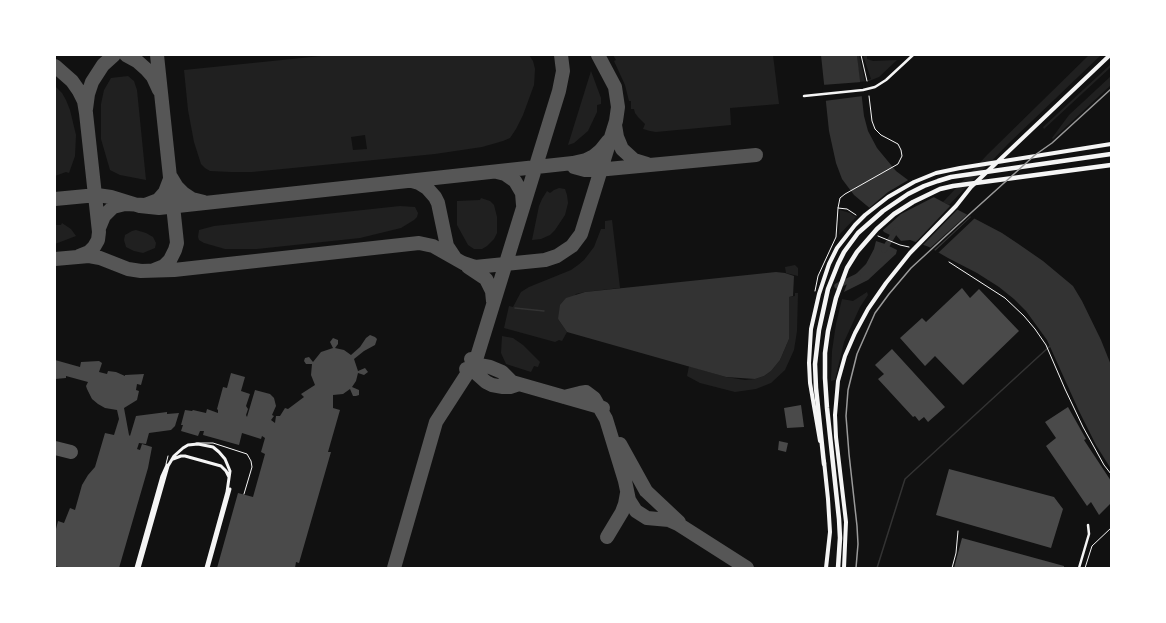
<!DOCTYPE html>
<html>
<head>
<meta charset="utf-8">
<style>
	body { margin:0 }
	#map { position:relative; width:1166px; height:623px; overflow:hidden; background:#111; font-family:"Sofia Sans Condensed",sans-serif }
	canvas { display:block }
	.frame { position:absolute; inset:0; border:56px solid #fff; pointer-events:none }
</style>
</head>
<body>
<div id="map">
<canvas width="1166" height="623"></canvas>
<div class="frame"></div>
</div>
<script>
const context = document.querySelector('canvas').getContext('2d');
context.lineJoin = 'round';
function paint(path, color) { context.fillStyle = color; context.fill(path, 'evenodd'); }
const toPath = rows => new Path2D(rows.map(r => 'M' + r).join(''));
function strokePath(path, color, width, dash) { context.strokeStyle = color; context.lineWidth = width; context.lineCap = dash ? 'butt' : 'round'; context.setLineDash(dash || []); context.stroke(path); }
const green = toPath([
	[331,55,529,55,533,61,535,69,534,85,523,115,516,129,510,138,503,141,482,147,435,154,252,172,231,172,210,171,205,168,201,164,194,142,188,110,184,70],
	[365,135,367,149,353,150,351,137],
	[613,55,773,55,779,104,730,108,731,125,656,132,650,131,643,129,645,124,638,117,635,113,634,109,631,109,631,101,629,101,625,85,614,61,616,60],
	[857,55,859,55,865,81,871,79,863,55,867,55,867,59,873,61,897,60,879,77,869,81,859,82],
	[1089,55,1101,55,1009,143,949,205,943,202,988,154],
	[1111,64,1111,67,1044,129,1043,127],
	[591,71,601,98,601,104,597,105,597,112,588,131,574,143,568,145],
	[128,76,134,81,137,90,146,180,120,175,110,170,101,139,101,104,104,90,111,78],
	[1111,76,1111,85,1053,139,1052,138,1069,115],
	[55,86,62,93,66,100,70,110,76,135,75,156,69,173,66,172,55,176],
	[559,188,565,189,567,195,568,203,565,215,555,230,550,235,541,239,532,240,539,206,542,199,547,191,550,193,554,190],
	[481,198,490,201,494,205,497,217,497,233,494,239,487,246,482,249,474,249,468,245,457,225,457,201,480,200],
	[400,206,415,207,418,213,417,217,414,220,401,228,360,238,257,249,225,249,204,243,199,240,198,237,199,230,214,226],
	[840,210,850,213,856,217,839,235],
	[612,220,620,288,585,292,576,294,558,319,567,332,562,341,559,340,555,342,504,328,509,306,513,307,521,292,529,287,571,270,578,265,584,260,594,247,601,229,605,229,605,221],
	[62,223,71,229,76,236,55,244,55,225,61,225],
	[136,230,146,233,153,237,156,243,155,248,143,253,134,251,126,247,124,240,125,235,132,231],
	[795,265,798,268,798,276,786,273,785,267],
	[867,292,868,295,860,307,844,342,835,380,831,381,832,351,836,324,842,299,853,301],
	[795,293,798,293,797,331,794,350,785,370,771,383,756,389,735,392,700,383,687,376,689,366,726,377,745,380,755,379,764,376,771,371,780,360,789,339,789,297,795,296],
	[502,336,513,338,523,345,540,362,538,367,534,366,531,372,506,364,501,353]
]);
const water = toPath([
	[821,55,857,55,864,116,868,131,877,148,896,171,924,192,1002,233,1017,243,1043,261,1073,286,1082,301,1101,340,1111,365,1111,469,1096,445,1079,411,1047,340,1026,311,1014,299,999,287,977,273,948,258,929,247,910,240,901,241,896,235,892,236,884,232,878,224,872,210,854,195,842,179,836,163,829,131],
	[876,241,885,244,897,250,896,254,868,280,844,292,848,281,852,280,856,274,866,264,874,249],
	[776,272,785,273,794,276,793,296,789,297,789,339,780,360,771,371,764,376,755,379,726,377,567,332,558,319,560,305,566,298,585,292]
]);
const pier = toPath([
	[862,82,863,96,824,101,822,85],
	[910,179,925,190,936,196,901,214,881,232,876,225,875,220,868,209,888,192],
	[952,204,959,208,922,246,914,244],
	[969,213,972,215,933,251,929,249],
	[973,215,976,217,937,254,934,252]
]);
const stream = toPath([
	[515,308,544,311],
	[877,568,905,479,1050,346]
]);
const canal = toPath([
	[884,250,896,230],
	[837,286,858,276]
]);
const taxiway = toPath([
	[126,55,137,61,146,69,153,77,159,90],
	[55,66,72,81,79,91,84,101,86,113,99,232,98,240,94,247,89,252,79,256],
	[86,109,88,94,92,82,103,65,114,55],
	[615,125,617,137,622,149,634,160,647,164],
	[574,167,585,170,597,170,756,155],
	[497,172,505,174,515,181,522,193,523,205],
	[171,177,177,187,183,193,192,199,204,202],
	[412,181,419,183,427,188,435,197,438,203,447,246,455,258],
	[55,199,97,195,111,197,140,206,159,208,573,163,586,160,594,156,600,151,608,141],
	[99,228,104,216,113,207,125,204,145,205,158,200,165,192,170,179],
	[55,259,89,256,100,258,128,269,141,271,174,270,419,243,433,246,463,263,475,267,545,260,557,256,572,246,581,234,616,121,618,107,615,87,598,55],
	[468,267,486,279,492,291,493,301],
	[154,270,164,266,170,260,175,250,177,243,157,55],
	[471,359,477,374,486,382,492,385,503,387,510,387,519,384],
	[466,369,479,365,490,367,502,372,512,382,603,408],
	[564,397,580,393,586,392,594,398,606,419,625,481,629,500,636,511,647,518,669,520,678,524,747,568],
	[620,444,646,491,679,522],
	[55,448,71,452],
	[607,537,622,512,625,504,627,493],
	[394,568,436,422,476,360,559,91,563,71,561,55]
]);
const building = toPath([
	[962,288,970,298,979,289,1019,331,963,385,935,356,925,366,900,338,922,318,926,322],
	[370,335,375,337,377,339,375,345,364,351,354,359,358,371,365,368,368,372,364,375,358,373,356,381,352,387,359,390,359,395,356,396,353,396,350,389,343,394,333,395,333,408,340,410,328,452,331,452,299,563,296,562,295,568,217,568,238,493,253,497,265,454,261,452,265,438,262,436,261,439,242,433,239,445,203,435,204,431,200,431,198,436,181,431,183,425,181,425,185,410,192,411,193,410,206,413,207,409,218,413,218,410,217,409,223,387,227,388,231,373,245,377,241,391,250,394,246,406,248,409,246,415,247,417,255,390,270,394,274,398,276,406,272,415,274,416,271,420,275,423,276,416,280,416,285,408,288,409,304,397,301,394,315,385,311,375,312,364,306,364,304,361,305,358,309,357,313,362,321,352,333,348,330,342,333,338,338,340,338,344,335,348,344,350,351,355,360,347,366,338],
	[892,349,945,407,928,422,924,417,919,421,915,416,913,417,878,379,884,374,875,365],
	[55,360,80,367,81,362,99,361,102,363,99,372,107,374,108,371,116,372,125,376,125,375,144,374,141,385,137,384,136,390,139,391,137,400,124,408,129,435,130,436,136,416,167,412,167,414,179,413,175,426,171,430,149,433,146,444,139,443,137,449,140,450,142,444,152,447,148,468,119,568,62,568,55,566,55,529,56,529,58,521,64,523,70,508,75,510,82,485,88,475,95,467,105,433,114,435,119,419,117,410,105,408,98,404,92,399,87,389,86,386,88,382,66,376,66,378,55,379],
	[801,405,804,427,787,428,784,408],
	[1068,407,1086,439,1084,440,1111,481,1111,503,1099,515,1091,502,1087,506,1046,446,1056,438,1045,422],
	[779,441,788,443,786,452,778,450],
	[949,469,1054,497,1063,509,1051,548,936,515],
	[962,538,1064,566,1064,568,954,568]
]);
const path = toPath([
	[861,55,867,81],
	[856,215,847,209,838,208,840,198,845,194,898,164,902,156,901,150,898,144,881,135,875,129,872,121,869,96],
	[878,236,900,245,909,247],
	[949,262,1005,298,1024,316,1035,329,1046,345,1065,389,1083,427,1104,465,1111,474],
	[815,291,818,276,836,237,838,208],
	[1085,568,1092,546,1111,528]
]);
const service = toPath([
	[196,443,213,443,247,454,251,461,252,467,244,494],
	[166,464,168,456],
	[952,568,956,553,958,531]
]);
const minor = toPath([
	[804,96,863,90,875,87,886,80,913,55],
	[1079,568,1089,534,1088,525]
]);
const tertiary = toPath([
	[173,459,181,456,185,456,221,466,226,471,229,477],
	[136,568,162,476,167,465],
	[139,568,168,466,174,456,183,448,188,445,198,444,213,447,219,452,225,459,230,471,227,492,206,568],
	[208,568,230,489]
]);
const trunk = toPath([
	[820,441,810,383,809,363,811,329,819,294,829,264,837,248,855,225,865,215,888,197,914,182,936,173,960,168,1111,144],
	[824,461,828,499,830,532,826,568],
	[844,568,846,522,836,437,835,415,838,381,845,356,855,333,868,309,886,283,910,253,956,206,971,187,1110,55]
]);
const motorway = toPath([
	[824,464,816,388,815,364,819,330,828,289,838,264,844,252,858,233,883,211,908,194,924,186,938,181,951,177,1111,154],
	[838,568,840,538,839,519,827,408,825,378,825,353,828,331,836,298,847,268,857,252,877,229,894,214,913,202,940,189,953,186,1111,165]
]);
const rail = toPath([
	[856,568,858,544,857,526,849,454,846,416,848,390,857,354,875,313,889,294,911,268,973,211,1035,155,1052,143,1111,89]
]);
paint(green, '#202020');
paint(water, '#333');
paint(pier, '#111');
strokePath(stream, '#333', 1.5);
strokePath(canal, '#333', 5.5);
strokePath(taxiway, '#565656', 14);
paint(building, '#4a4a4a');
strokePath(path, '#f5f5f5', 1);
strokePath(service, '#f5f5f5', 1);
strokePath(minor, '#f5f5f5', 2.5);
strokePath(tertiary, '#f5f5f5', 3);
strokePath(trunk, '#f5f5f5', 4);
strokePath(motorway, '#f5f5f5', 4.5);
strokePath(rail, '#9a9a9a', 1.5);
</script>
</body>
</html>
